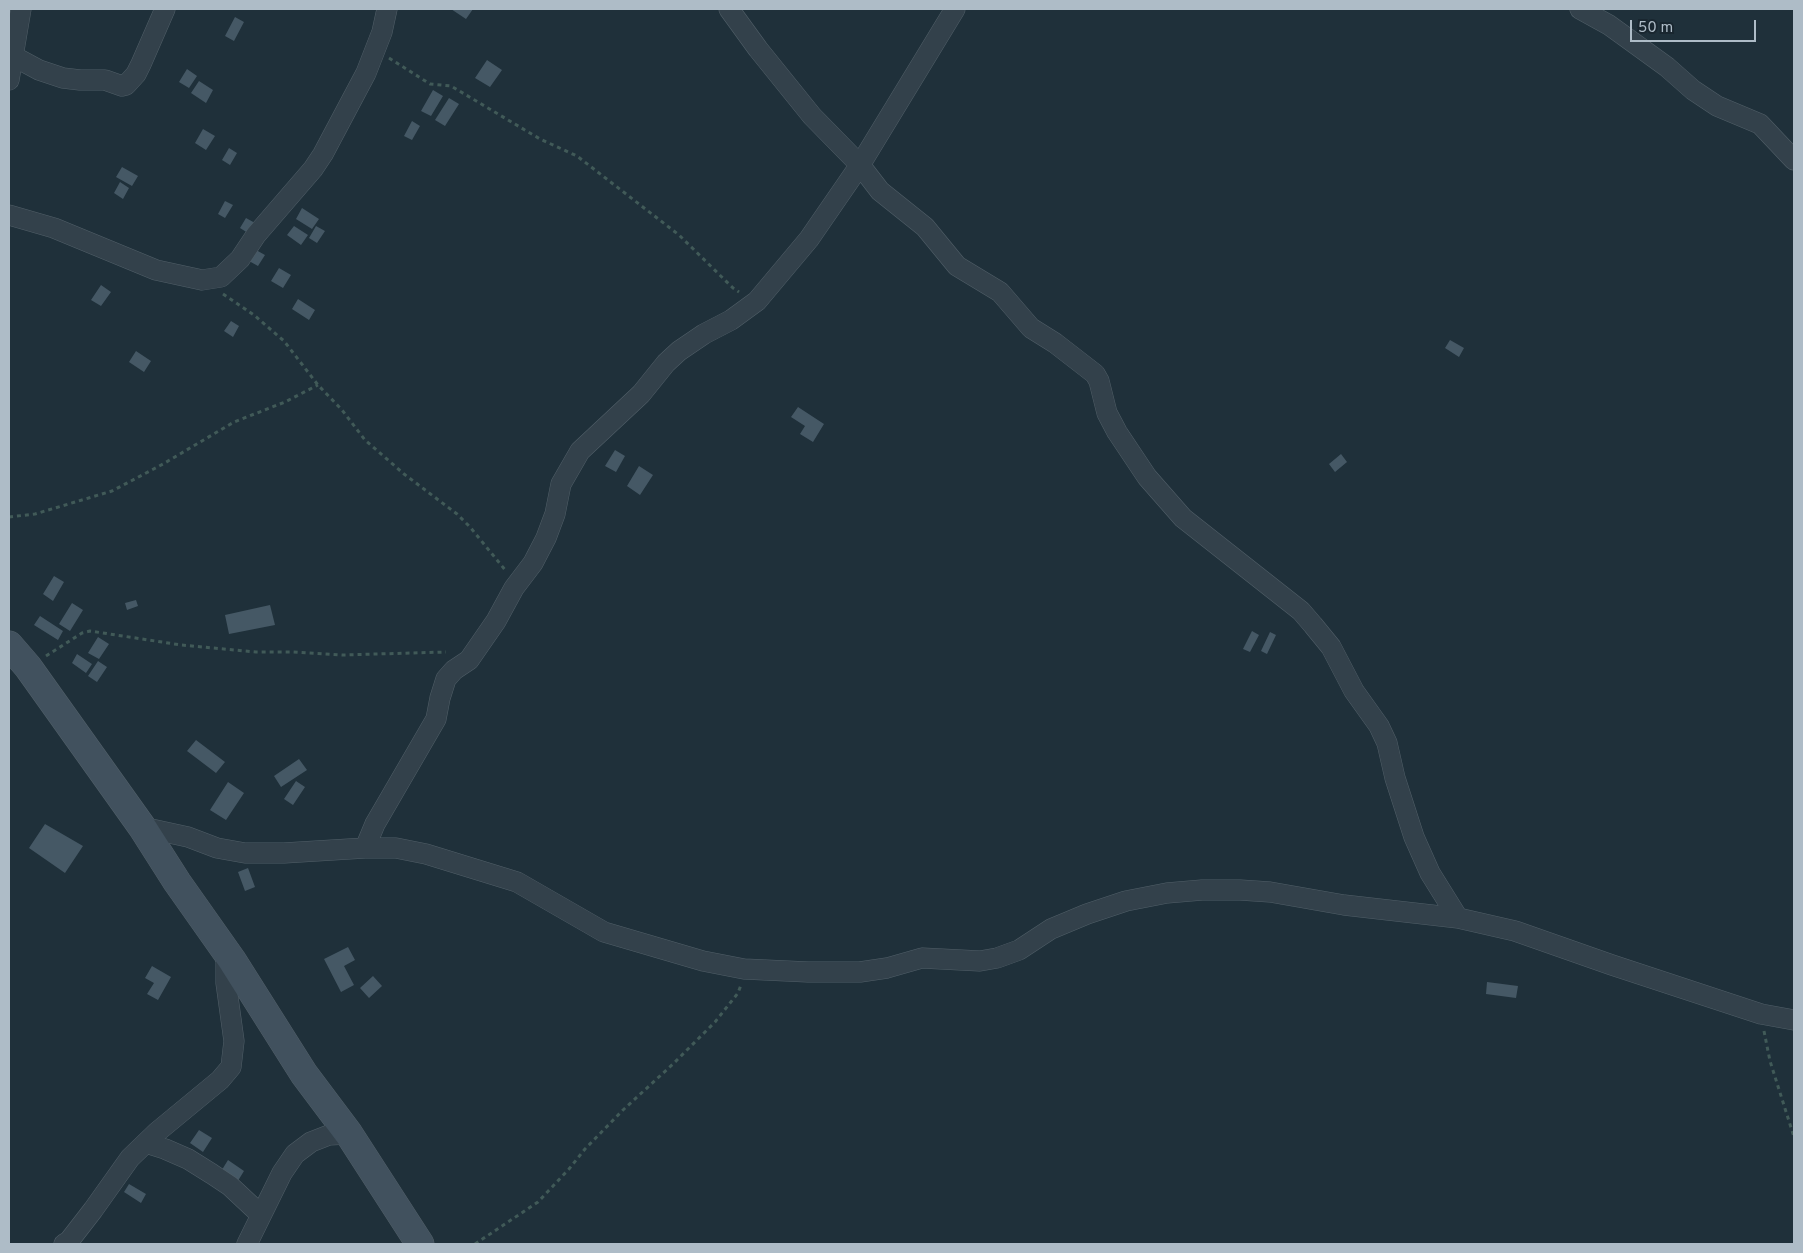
<!DOCTYPE html>
<html>
<head>
<meta charset="utf-8">
<style>
	body { margin:0 }
	#map { position:relative; width:1803px; height:1253px; overflow:hidden; background:#1f303a; font-family:Overpass,sans-serif }
	canvas { display:block }
	.frame { position:absolute; inset:0; border:10px solid #aebcc7; pointer-events:none }
	.scale { position:absolute; left:1630px; top:20px; width:126px; height:22px; box-sizing:border-box; border:2px solid #aebcc7; border-top:0; padding-left:6px; font-size:15px; line-height:18px; white-space:nowrap; color:#aebcc7; -webkit-text-stroke:4px #19262f; paint-order:stroke }
</style>
</head>
<body>
<div id="map">
<canvas width="1803" height="1253"></canvas>
<div class="frame"></div>
<div class="scale">50 m</div>
</div>
<script>
const context = document.querySelector('canvas').getContext('2d');
context.lineJoin = 'round';
function paint(path, color) { context.fillStyle = color; context.fill(path, 'evenodd'); }
const toPath = rows => new Path2D(rows.map(r => 'M' + r).join(''));
function strokePath(path, color, width, dash) { context.strokeStyle = color; context.lineWidth = width; context.lineCap = dash ? 'butt' : 'round'; context.setLineDash(dash || []); context.stroke(path); }
const building = toPath([
	[451,9,473,9,466,19],
	[235,17,244,22,234,41,225,36],
	[487,60,502,70,490,87,475,78],
	[187,69,197,76,189,88,179,82],
	[199,81,213,90,206,103,191,93],
	[433,90,443,96,431,116,421,111],
	[449,98,459,104,445,126,435,120],
	[412,121,420,126,412,140,404,136],
	[203,129,215,136,206,150,195,143],
	[229,148,237,153,230,165,222,160],
	[122,167,138,176,132,186,116,177],
	[120,182,129,188,123,199,114,193],
	[225,201,233,205,225,218,218,214],
	[302,208,319,219,312,229,296,219],
	[246,218,255,223,248,233,240,228],
	[294,226,308,235,301,245,287,235],
	[316,226,325,231,317,243,309,238],
	[256,250,265,255,258,266,249,261],
	[279,268,291,275,283,288,271,281],
	[101,285,111,292,101,306,91,300],
	[298,299,315,310,309,320,292,309],
	[231,321,239,326,233,337,224,331],
	[1450,340,1464,348,1459,357,1445,348],
	[136,351,151,361,144,372,129,362],
	[798,407,824,424,813,442,800,434,805,426,791,417],
	[615,450,625,456,616,472,605,466],
	[1341,454,1347,462,1335,472,1329,464],
	[639,466,653,475,640,495,627,486],
	[54,576,64,582,53,601,43,594],
	[136,600,138,606,127,610,125,603],
	[72,603,83,610,70,631,59,624],
	[270,605,275,625,229,634,225,615],
	[40,616,63,631,58,640,34,625],
	[1252,631,1259,635,1250,652,1243,649],
	[1270,632,1276,635,1267,654,1261,651],
	[98,637,109,644,99,659,88,653],
	[77,654,92,664,86,673,72,663],
	[98,661,107,667,97,682,88,676],
	[196,740,225,762,216,773,187,751],
	[299,759,307,770,281,787,274,776],
	[296,781,305,787,293,805,284,799],
	[228,782,244,793,226,820,210,810],
	[45,824,83,846,65,873,29,848],
	[248,868,255,887,245,891,238,872],
	[348,947,355,960,344,966,354,985,341,992,324,959],
	[152,966,171,977,158,1000,147,994,154,983,145,978],
	[373,976,382,986,369,998,360,988],
	[1487,982,1518,986,1516,998,1486,994],
	[199,1130,212,1138,203,1152,190,1143],
	[228,1160,244,1171,236,1184,220,1173],
	[129,1184,146,1194,141,1203,124,1192]
]);
const path = toPath([
	[389,58,430,84,451,86,540,139,577,156,679,235,733,288,739,292],
	[223,294,254,315,284,341,318,385,342,410,365,440,404,474,457,514,470,527,506,571],
	[9,517,35,514,112,491,163,464,234,422,285,402,318,385],
	[46,656,82,633,90,631,181,645,256,652,293,652,342,655,446,652],
	[1764,1031,1770,1061,1794,1137],
	[475,1244,538,1202,569,1169,585,1149,623,1110,673,1064,715,1022,738,993,741,985]
]);
const street = toPath([
	[729,9,758,49,812,116,860,165,880,191,925,227,957,266,1000,292,1031,328,1055,343,1095,374,1099,381,1107,413,1117,432,1147,477,1183,518,1301,611,1313,625,1331,647,1354,691,1379,726,1387,743,1395,778,1414,837,1430,873,1458,918],
	[1580,9,1609,25,1627,38,1667,67,1693,90,1717,106,1760,124,1794,160],
	[13,56,39,70,63,78,80,80,105,80,122,86,126,85,136,74,141,64,165,9],
	[9,80,21,9],
	[9,215,54,228,156,270,202,280,221,277,240,259,256,235,313,169,323,154,366,73,382,32,387,9],
	[142,827,188,837,217,848,245,853,284,853,365,848,396,848,426,854,517,882,604,932,703,961,744,969,808,972,860,972,887,968,922,958,980,961,997,958,1019,950,1051,929,1087,914,1126,901,1167,893,1202,890,1240,890,1270,892,1344,905,1458,918,1515,931,1612,965,1761,1014,1794,1020],
	[365,848,375,824,436,719,440,698,446,679,454,670,469,660,496,621,514,588,533,563,546,538,555,514,561,484,580,451,641,394,666,363,679,351,704,334,731,320,757,301,809,239,860,165,955,9],
	[146,1143,165,1149,188,1159,212,1174,230,1186,261,1215],
	[64,1244,69,1241,93,1210,130,1158,157,1132,220,1080,231,1067,234,1041,226,983,226,951],
	[247,1244,282,1173,295,1154,311,1142,329,1135,349,1134]
]);
const secondary = toPath([
	[9,645,28,667,142,827,177,882,232,960,304,1074,349,1134,420,1244]
]);
paint(building, '#455865');
strokePath(street, '#515f68', 21);
strokePath(secondary, '#515f68', 29);
strokePath(path, '#415a58', 3, [4, 4]);
strokePath(street, '#33414b', 20);
strokePath(secondary, '#41515e', 28);
</script>
</body>
</html>
